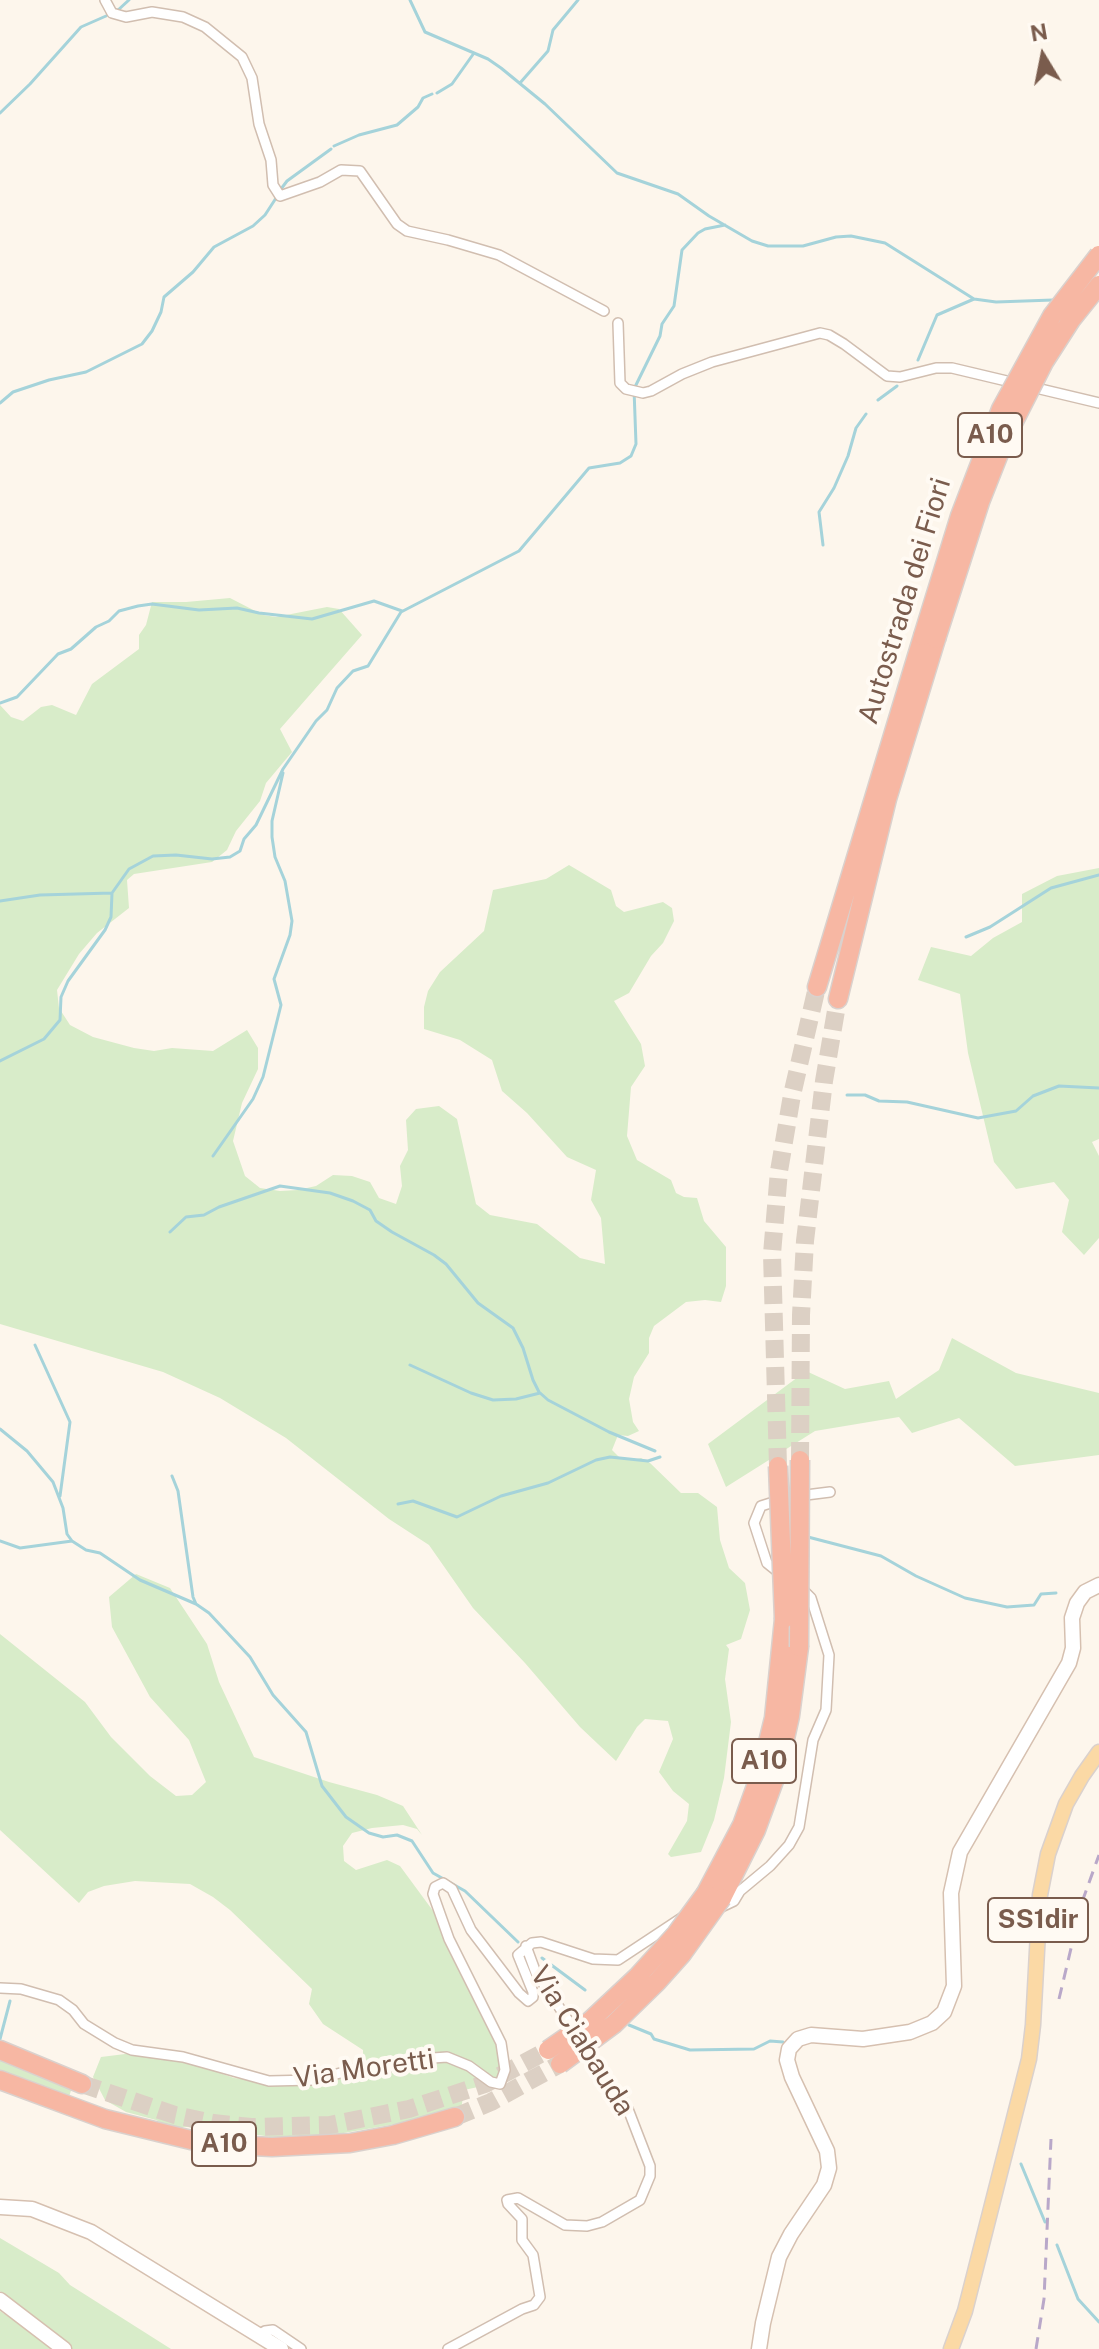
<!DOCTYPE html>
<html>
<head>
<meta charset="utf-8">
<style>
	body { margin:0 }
	#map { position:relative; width:1099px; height:2349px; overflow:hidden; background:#fdf6ec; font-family:"Public Sans",sans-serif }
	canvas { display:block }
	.north { position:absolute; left:1003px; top:16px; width:80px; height:80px; -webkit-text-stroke:6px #fffaf3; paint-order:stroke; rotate:350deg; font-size:22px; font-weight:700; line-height:32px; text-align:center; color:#7a5c4d }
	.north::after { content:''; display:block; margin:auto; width:28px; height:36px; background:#7a5c4d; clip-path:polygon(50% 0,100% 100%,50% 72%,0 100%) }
</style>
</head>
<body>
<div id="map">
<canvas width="1099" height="2349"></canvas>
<div class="north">N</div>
</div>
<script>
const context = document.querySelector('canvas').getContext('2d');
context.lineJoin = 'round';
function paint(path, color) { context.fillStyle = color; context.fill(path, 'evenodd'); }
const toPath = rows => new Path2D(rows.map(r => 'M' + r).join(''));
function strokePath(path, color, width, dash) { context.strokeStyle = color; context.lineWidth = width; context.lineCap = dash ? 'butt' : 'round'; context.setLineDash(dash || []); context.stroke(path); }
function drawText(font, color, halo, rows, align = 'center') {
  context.font = font + ' "Public Sans",sans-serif'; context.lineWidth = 8; context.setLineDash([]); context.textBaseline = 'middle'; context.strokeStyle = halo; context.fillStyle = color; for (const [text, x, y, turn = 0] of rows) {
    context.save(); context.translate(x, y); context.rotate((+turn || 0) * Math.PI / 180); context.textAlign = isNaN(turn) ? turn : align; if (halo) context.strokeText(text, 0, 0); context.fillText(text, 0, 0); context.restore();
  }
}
const green = toPath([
	[230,598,263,615,276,617,327,607,339,609,362,635,280,729,292,752,266,783,260,801,236,831,227,850,212,862,134,874,127,880,129,908,97,933,79,954,57,990,59,1008,70,1025,93,1037,134,1048,154,1051,172,1048,213,1051,247,1030,258,1048,258,1069,242,1103,233,1141,245,1176,260,1188,280,1191,298,1190,316,1186,333,1175,352,1176,370,1182,379,1198,396,1204,402,1186,400,1166,408,1150,406,1120,416,1109,439,1106,457,1119,476,1204,490,1215,537,1224,580,1258,605,1264,601,1218,591,1200,596,1170,567,1157,527,1113,502,1091,492,1060,460,1040,424,1029,424,1007,428,991,440,972,484,931,493,890,546,879,569,865,611,890,616,906,624,912,663,902,672,908,674,921,663,943,651,956,629,993,614,1001,641,1044,645,1066,631,1087,627,1136,637,1160,671,1180,676,1193,684,1197,697,1198,704,1221,726,1247,726,1286,721,1302,705,1300,686,1302,654,1326,649,1338,649,1353,634,1377,629,1399,633,1422,639,1431,628,1436,618,1435,612,1450,620,1458,633,1460,641,1458,650,1463,681,1493,698,1493,717,1507,720,1540,729,1568,745,1583,750,1610,741,1639,726,1645,729,1649,725,1679,731,1722,724,1778,714,1820,701,1852,671,1857,668,1854,687,1821,689,1804,673,1791,659,1772,673,1739,668,1721,645,1719,637,1727,616,1761,580,1727,525,1663,473,1608,429,1545,389,1519,286,1438,220,1398,163,1372,0,1324,0,705,11,717,23,721,41,707,52,705,76,715,92,684,139,649,139,635,146,625,152,602,186,602],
	[1099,868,1099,1139,1092,1142,1099,1156,1099,1238,1084,1255,1062,1232,1069,1200,1054,1182,1016,1189,994,1162,968,1053,960,994,918,980,931,947,971,956,993,938,1022,922,1022,894,1057,876],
	[952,1338,1016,1373,1099,1393,1099,1455,1015,1466,959,1418,912,1433,899,1417,815,1431,726,1487,708,1444,806,1371,845,1389,889,1381,896,1399,939,1370],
	[136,1574,170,1588,207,1644,219,1682,254,1757,329,1782,377,1795,403,1806,422,1835,417,1829,403,1825,372,1828,352,1833,343,1846,344,1861,356,1870,387,1860,400,1866,439,1919,497,2039,501,2055,500,2075,492,2084,464,2090,461,2110,448,2115,338,2134,276,2138,259,2135,220,2135,188,2127,169,2127,156,2120,126,2112,105,2100,93,2077,101,2057,133,2053,192,2063,234,2078,295,2085,350,2075,363,2064,363,2050,323,2024,309,2004,312,1989,230,1910,213,1897,190,1884,135,1881,104,1886,88,1892,79,1903,0,1830,0,1634,85,1702,111,1737,150,1776,176,1796,192,1795,206,1782,189,1740,150,1697,112,1627,109,1597],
	[0,2058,72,2087,69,2097,0,2072],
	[0,2238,59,2273,70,2285,171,2349,0,2349,0,2311,39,2338,32,2316,0,2291]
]);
const stream = toPath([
	[410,0,425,32,488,59,501,68,545,104,617,173,678,194,709,216,752,241,768,246,803,246,836,237,851,236,885,243,974,299,996,302,1053,300],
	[117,11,129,0],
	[520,83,548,51,553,30,578,0],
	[437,93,452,84,474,53],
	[0,113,30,84,81,27,106,16],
	[334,146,359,135,397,125,418,107,423,98,432,94],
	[281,189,287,181,331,149],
	[918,360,937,315,974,299],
	[878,400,897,386],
	[0,403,13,392,49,380,86,372,142,344,152,331,161,312,164,297,193,272,214,247,253,226,265,215,278,195],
	[823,545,819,512,834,488,848,456,856,428,866,414],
	[0,703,17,697,58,654,71,649,96,627,109,621,119,611,138,606,152,604,199,610,237,608,259,613,312,619,374,601,402,611],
	[0,901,40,895,112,893],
	[966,937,990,927,1051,888,1099,875],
	[0,1061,44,1039,60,1020,61,997,68,981,105,930,111,917,112,893,129,869,153,856,176,855,212,859,230,857,240,851,244,839,256,825,283,769,316,721,327,710,337,688,353,671,368,666,401,612,519,551,589,468,620,463,631,456,636,444,634,389,660,336,662,324,674,306,682,250,698,233,705,229,725,225],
	[847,1095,865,1095,879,1101,907,1102,978,1118,1016,1111,1033,1096,1059,1086,1099,1088],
	[213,1156,253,1099,263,1077,281,1005,274,979,290,935,292,921,285,881,275,857,272,837,272,821,283,773],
	[170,1232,186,1217,204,1215,219,1207,280,1186,330,1193,353,1201,370,1210,376,1221,392,1232,434,1255,446,1264,478,1303,513,1328,523,1348,533,1380,539,1392,548,1400,609,1432,655,1451],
	[35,1345,70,1422,60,1496],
	[410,1365,471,1393,493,1400,516,1399,540,1393],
	[0,1429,27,1451,53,1482,63,1508,67,1534,72,1541,86,1550,100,1553,140,1580,196,1604,209,1613,250,1657,273,1695,306,1732,322,1786,346,1817,369,1833,383,1837,397,1835,412,1841,433,1873,465,1891,518,1942],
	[172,1476,178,1491,193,1597,196,1604],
	[398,1504,413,1501,457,1517,501,1496,548,1483,596,1460,610,1457,648,1461,660,1457],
	[808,1537,881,1556,916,1576,965,1598,1007,1607,1034,1605,1041,1594,1056,1593],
	[0,1541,20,1548,72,1541],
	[542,1958,585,1990],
	[629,2025,651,2034,654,2039,690,2050,754,2049,770,2041,783,2042],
	[0,2039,10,2001],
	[1021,2164,1045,2222],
	[1057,2245,1078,2299,1099,2322]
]);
const highwayTunnel = toPath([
	[800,1460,801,1315,805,1241,824,1081,838,999],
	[778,1466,772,1254,779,1171,792,1095,817,987],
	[82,2084,175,2115,213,2123,251,2127,330,2125,409,2109,485,2084,548,2050],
	[455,2117,491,2102,560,2064]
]);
const street = toPath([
	[105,0,112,13,126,17,152,12,183,17,205,27,242,57,252,78,259,124,271,160,273,185,280,196,320,182,341,170,360,171,397,224,407,231,448,240,499,255,604,311],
	[618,323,620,383,626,389,643,393,651,391,682,374,712,362,820,333,829,335,844,344,887,376,900,377,936,368,952,368,1099,403],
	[798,1496,830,1492],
	[780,1500,761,1506,754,1523,767,1563,782,1575],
	[717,1909,734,1901,740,1891,770,1866,789,1845,799,1827,813,1740,826,1710,829,1655,811,1598,801,1588],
	[0,1988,21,1989,59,2000,73,2010,84,2024,115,2043,132,2050,183,2057,269,2081,313,2080,360,2068,398,2066,419,2059,447,2057,469,2066,491,2082,500,2084,505,2070,501,2043,449,1939,433,1894,435,1887,443,1883,452,1889,471,1930,519,1993,528,2001,533,1997,533,1992,518,1955,532,1943,541,1942,593,1959,618,1960,683,1917],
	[260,2334,265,2331,273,2330,301,2349],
	[448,2349,522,2309,534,2305,540,2297,533,2255,522,2240,522,2219,508,2204,507,2200,518,2198,565,2225,587,2226,602,2222,640,2200,650,2176,650,2166,628,2109,536,1973,526,1946]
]);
const secondary = toPath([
	[0,2207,32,2209,91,2232,281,2349],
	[0,2300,64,2349],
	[759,2349,763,2323,779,2257,791,2234,824,2185,829,2168,827,2151,792,2077,787,2060,789,2049,798,2039,811,2035,863,2039,910,2032,932,2023,944,2012,954,1986,951,1893,960,1852,1069,1663,1073,1648,1072,1618,1077,1603,1085,1592,1099,1585]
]);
const primary = toPath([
	[951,2349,965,2311,1029,2059,1033,2025,1040,1895,1048,1854,1066,1804,1082,1776,1099,1752]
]);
const highway = toPath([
	[817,987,923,636],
	[838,999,887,799,936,639],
	[706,1893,742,1825,760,1775,774,1718,784,1619],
	[722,1898,756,1830,778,1770,790,1716,799,1647],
	[0,2050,82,2084],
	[0,2080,105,2119,191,2140,232,2145,272,2147,350,2143,393,2135,455,2117]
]);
const rail = toPath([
	[1059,1999,1082,1902,1099,1855],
	[1036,2349,1044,2299,1051,2139]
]);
const highwayBridge = toPath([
	[923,636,960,516,1001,409,1052,316,1099,255],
	[936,639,980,502,1004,441,1044,362,1071,320,1099,285],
	[778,1466,784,1619],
	[799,1647,800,1460],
	[548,2050,590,2021,637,1977,676,1934,706,1893],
	[560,2064,614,2024,657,1982,682,1954,722,1898]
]);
const shields = [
	[990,435,64],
	[764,1761,64],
	[1038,1920,100],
	[224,2144,64]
];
const shieldNames = [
	["A10",990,435],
	["A10",764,1761],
	["SS1dir",1038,1920],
	["A10",224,2144]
];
const streetNames = [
	["Autostrada dei Fiori",905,601,-73],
	["Via Ciabauda",582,2041,58],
	["Via Moretti",364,2069,-8]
];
paint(green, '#d8ecc9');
strokePath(stream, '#a5d3da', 3);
strokePath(highwayTunnel, '#dcd0c4', 18, [18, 9]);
strokePath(street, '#d1beb0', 12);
strokePath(secondary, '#d6c0b0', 17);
strokePath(primary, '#dad1cd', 17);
strokePath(highway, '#dad1cd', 21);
strokePath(street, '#fff', 9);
strokePath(secondary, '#fff', 14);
strokePath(primary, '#fbd9a5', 14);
strokePath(highway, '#f7b7a3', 18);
strokePath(rail, '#b9a8c9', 3, [12, 8]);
strokePath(highwayBridge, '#dad1cd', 21, []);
strokePath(highwayBridge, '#f7b7a3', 18);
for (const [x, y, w] of shields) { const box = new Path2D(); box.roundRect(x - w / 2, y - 22, w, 44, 6); context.fillStyle = '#fffaf3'; context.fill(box); strokePath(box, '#7a5c4d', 2); }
drawText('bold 26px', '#7a5c4d', null, shieldNames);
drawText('28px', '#7a5c4d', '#fffaf3', streetNames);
</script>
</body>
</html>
